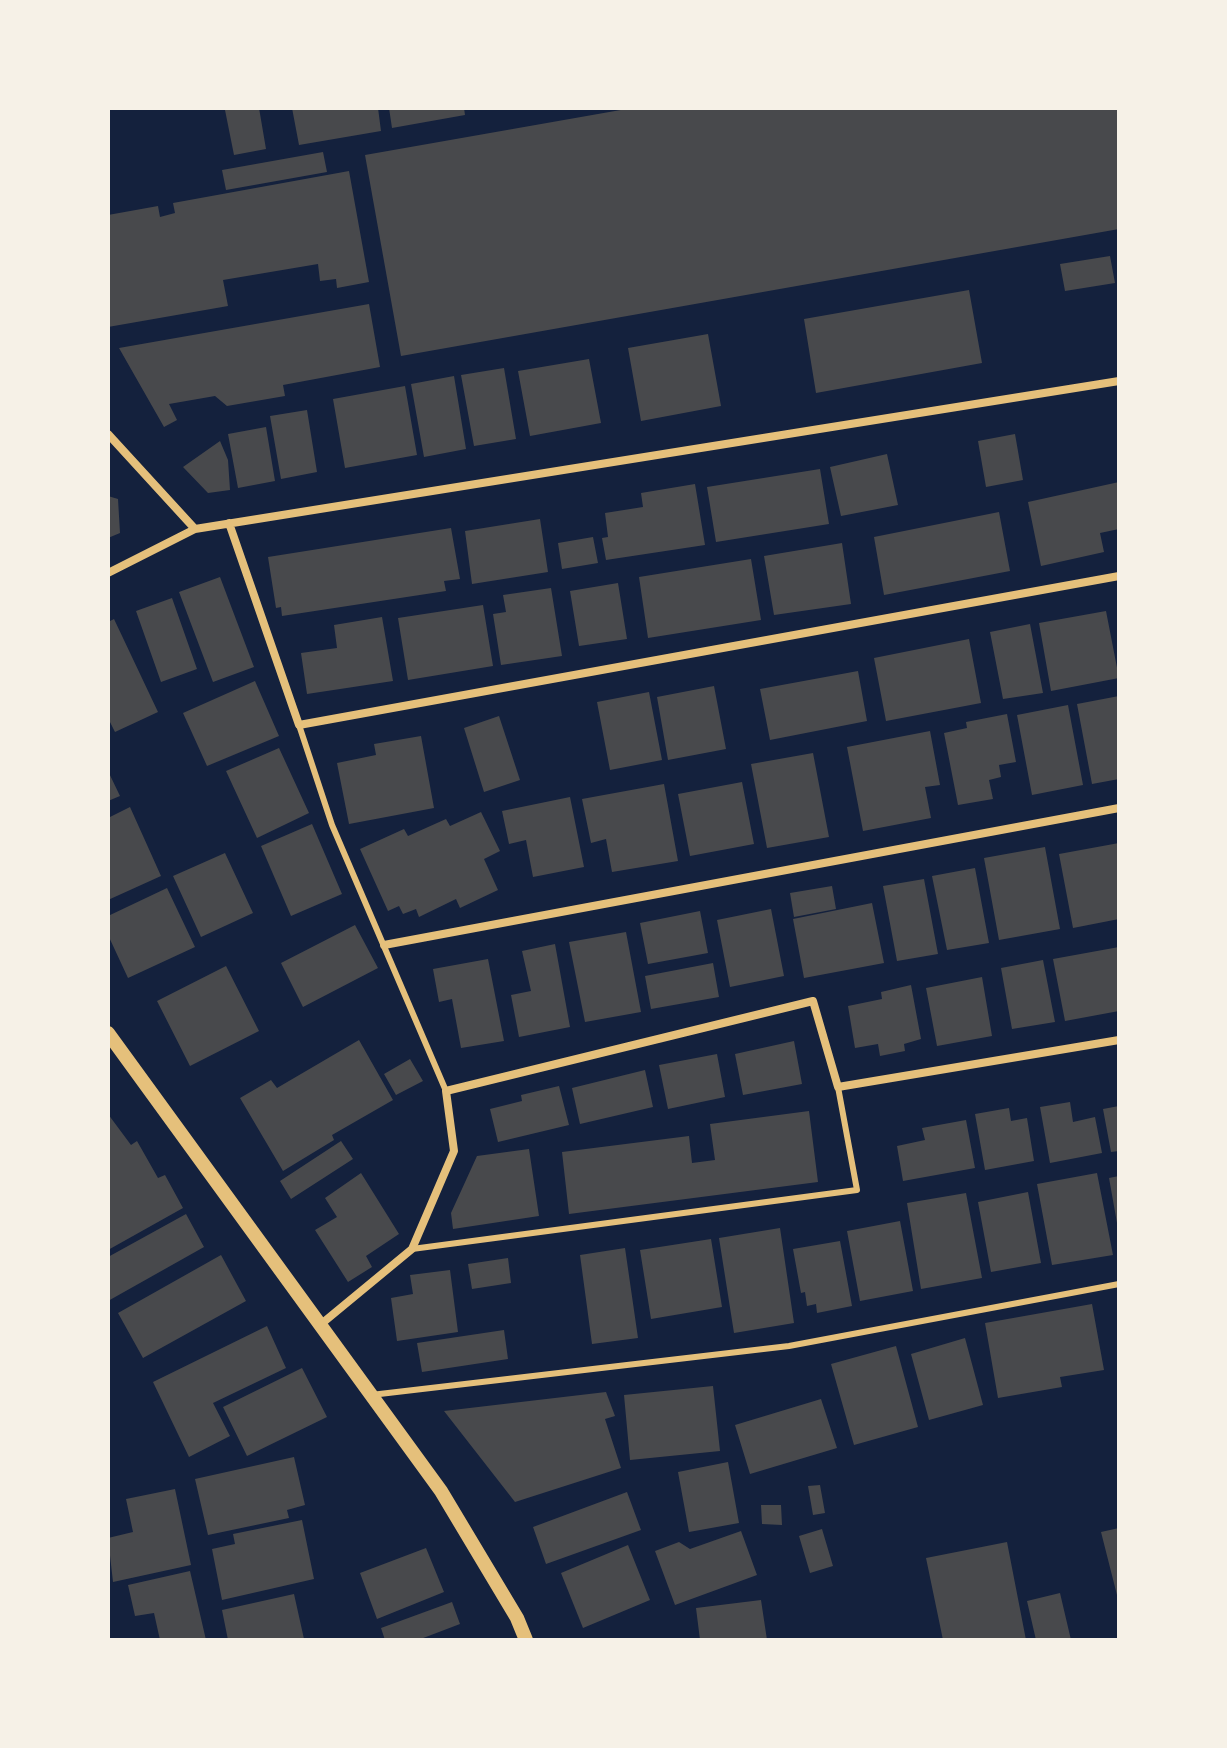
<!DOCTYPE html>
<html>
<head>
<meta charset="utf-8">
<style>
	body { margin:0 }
	#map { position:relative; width:1227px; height:1748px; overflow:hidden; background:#14213d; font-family:"Alegreya Sans",sans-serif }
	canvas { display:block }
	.frame { position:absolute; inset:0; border:110px solid #f6f1e7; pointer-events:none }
</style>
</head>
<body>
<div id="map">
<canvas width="1227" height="1748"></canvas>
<div class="frame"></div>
</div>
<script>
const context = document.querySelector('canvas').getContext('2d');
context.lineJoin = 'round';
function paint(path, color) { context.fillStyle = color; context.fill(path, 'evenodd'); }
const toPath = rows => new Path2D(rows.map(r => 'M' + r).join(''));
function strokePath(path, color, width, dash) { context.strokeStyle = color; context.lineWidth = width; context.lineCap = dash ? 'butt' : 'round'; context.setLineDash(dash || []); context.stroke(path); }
const building = toPath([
	[259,108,266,149,234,155,225,110],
	[292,108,378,108,381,131,299,145],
	[389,108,464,108,465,115,392,128],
	[632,108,1119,108,1119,229,401,356,365,155],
	[323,152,327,172,226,190,222,170],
	[349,171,369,282,337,288,336,279,320,281,318,264,223,280,228,306,108,327,108,215,158,206,160,217,175,213,173,203],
	[1110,256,1115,283,1065,291,1060,264],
	[969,290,982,363,816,393,804,319],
	[369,304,380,367,283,385,285,396,227,406,215,396,169,404,177,420,164,427,119,348],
	[708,334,721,406,641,421,628,348],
	[589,359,601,423,530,436,518,371],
	[504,368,516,439,474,446,461,375],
	[454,376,466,449,424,457,411,384],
	[405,386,417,455,345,468,333,399],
	[307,410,317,472,281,479,270,416],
	[266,427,275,481,238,488,228,434],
	[1015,434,1023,480,986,487,978,441],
	[220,441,228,460,230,490,208,493,183,467],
	[887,454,898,505,841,516,830,467],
	[820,469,829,524,716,542,707,487],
	[1119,482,1119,529,1100,533,1104,552,1041,566,1028,502],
	[695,484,705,545,606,560,602,538,608,537,605,513,643,507,641,493],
	[108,496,118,499,120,533,108,538],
	[999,512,1010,571,884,595,874,537],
	[540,519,548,572,472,584,465,531],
	[451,528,460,579,444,581,446,591,282,616,281,607,276,608,268,557],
	[593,537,598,563,562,569,558,543],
	[842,543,851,604,774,615,764,556],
	[751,559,761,620,648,638,639,577],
	[220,577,254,667,213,682,179,592],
	[618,583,627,639,579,646,570,591],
	[551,588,562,656,501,665,493,614,506,612,503,595],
	[172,598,197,669,161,682,136,611],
	[483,605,493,666,408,680,398,618],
	[1106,611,1119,678,1051,691,1039,623],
	[382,617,393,681,307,694,301,653,337,648,334,625],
	[114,619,158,712,115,732,108,718,108,622],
	[1030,624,1043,693,1003,699,990,632],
	[969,639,981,703,886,721,874,658],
	[858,671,867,721,770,740,760,689],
	[255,681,279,736,207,766,183,713],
	[714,686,726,749,668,760,657,697],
	[649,692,662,760,610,770,597,702],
	[1119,696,1119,779,1092,784,1077,704],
	[1068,705,1083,785,1032,795,1017,715],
	[1007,714,1016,762,999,765,1001,777,989,780,993,799,958,805,944,733,967,728,966,722],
	[499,716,520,780,484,792,464,728],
	[930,731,940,785,925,787,931,818,863,831,847,747],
	[421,736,434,808,349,824,337,763,376,755,374,744],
	[279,748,309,813,257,838,226,771],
	[813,753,829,837,767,848,751,764],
	[108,771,120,796,108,801],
	[742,782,754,844,690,856,678,794],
	[664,784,678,861,612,872,606,839,591,843,582,799],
	[570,797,584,867,533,877,526,840,509,844,502,811],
	[130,807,161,876,108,900,108,818],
	[481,812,500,851,484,859,498,890,460,908,456,899,419,917,416,909,403,914,399,906,388,911,360,849,404,829,408,836,446,819,450,826],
	[312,824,342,894,291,916,261,846],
	[1119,843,1119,919,1073,928,1059,854],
	[1045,847,1060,929,999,940,984,858],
	[225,853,253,913,201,937,173,876],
	[975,868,989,943,947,950,932,876],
	[924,879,938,954,897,961,883,886],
	[832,886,836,909,794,917,790,893],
	[167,888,195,947,128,978,108,935,108,916],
	[872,903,884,963,804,978,793,919],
	[771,909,784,976,730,987,717,920],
	[700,911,708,953,648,964,640,923],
	[355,925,378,968,303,1007,281,963],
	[626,932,641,1012,585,1022,569,942],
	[555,944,570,1027,519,1037,511,995,531,991,522,951],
	[1119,947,1119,1011,1065,1021,1053,959],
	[488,959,504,1041,461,1048,452,999,439,1002,433,969],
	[1043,960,1055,1022,1012,1029,1001,968],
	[713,963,719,997,651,1009,645,976],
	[226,966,259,1031,190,1066,157,1001],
	[982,977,992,1036,937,1046,926,988],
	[911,985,921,1039,904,1044,905,1051,880,1056,878,1044,855,1048,848,1006,882,999,881,992],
	[359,1040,393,1100,332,1135,334,1140,283,1171,240,1098,271,1080,277,1088],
	[794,1041,802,1084,743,1095,735,1054],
	[717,1054,725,1097,668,1109,659,1065],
	[410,1059,423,1081,396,1095,384,1074],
	[645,1070,653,1107,580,1124,572,1088],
	[559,1086,569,1125,498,1142,490,1109,522,1101,521,1095],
	[1070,1102,1073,1122,1095,1117,1102,1153,1050,1163,1040,1107],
	[1119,1106,1119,1151,1111,1152,1103,1109],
	[1009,1108,1011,1121,1027,1118,1034,1161,985,1170,975,1114],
	[809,1111,818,1182,569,1214,562,1152,689,1136,692,1163,715,1160,710,1124],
	[108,1114,131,1145,137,1141,158,1178,165,1175,183,1208,108,1250],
	[966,1120,975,1168,903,1181,897,1146,925,1140,922,1128],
	[341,1141,353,1159,291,1199,280,1181],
	[529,1149,539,1216,453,1229,451,1213,477,1156],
	[361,1173,399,1234,366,1256,372,1267,348,1282,315,1230,337,1217,325,1198],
	[1097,1173,1113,1255,1052,1265,1037,1184],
	[1119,1176,1119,1223,1117,1223,1109,1178],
	[1028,1192,1041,1263,991,1272,978,1202],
	[966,1193,982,1278,921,1289,907,1203],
	[186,1214,204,1247,108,1301,108,1257],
	[900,1221,913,1291,860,1301,847,1231],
	[780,1228,794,1323,734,1333,719,1238],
	[711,1239,722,1307,651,1319,640,1250],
	[840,1241,852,1306,817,1313,816,1304,807,1306,805,1292,801,1293,793,1249],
	[625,1248,638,1338,592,1344,580,1255],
	[221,1255,246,1301,143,1358,118,1313],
	[508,1258,511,1283,472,1289,468,1264],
	[450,1270,458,1332,397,1341,391,1298,413,1294,410,1275],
	[1092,1304,1104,1370,1060,1377,1062,1387,998,1398,985,1323],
	[267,1326,286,1368,213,1403,230,1436,189,1457,153,1382],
	[504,1330,508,1359,422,1372,417,1343],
	[965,1338,983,1405,929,1420,911,1354],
	[896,1346,918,1427,854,1445,831,1364],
	[302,1368,327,1417,247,1456,223,1407],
	[713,1386,720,1451,630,1460,624,1395],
	[606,1392,615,1416,605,1419,621,1468,515,1502,444,1411],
	[821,1399,837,1448,750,1474,735,1425],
	[294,1457,305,1505,287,1510,289,1518,208,1535,195,1479],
	[728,1462,739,1523,689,1532,678,1472],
	[820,1485,825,1513,813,1515,808,1486],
	[175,1489,191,1565,113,1582,108,1538,133,1532,126,1499],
	[627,1492,641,1530,546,1564,533,1527],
	[761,1505,781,1505,782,1525,762,1524],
	[302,1520,314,1579,222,1600,212,1549,235,1544,233,1534],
	[1119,1528,1119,1599,1118,1599,1101,1532],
	[822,1529,833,1566,810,1573,799,1536],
	[741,1531,757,1575,675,1605,655,1551,679,1542,690,1549],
	[1007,1542,1026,1640,943,1640,926,1558],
	[628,1545,650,1600,583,1628,561,1573],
	[426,1548,444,1592,377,1619,360,1573],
	[190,1571,206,1640,160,1640,154,1613,135,1616,128,1585],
	[1060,1593,1071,1640,1036,1640,1027,1601],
	[294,1594,304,1639,228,1640,222,1610],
	[761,1600,767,1640,700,1640,696,1608],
	[452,1602,460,1624,418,1640,385,1640,381,1628]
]);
const service = toPath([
	[299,725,332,825,446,1091],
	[412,1249,857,1190,838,1087],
	[371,1395,789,1346,1119,1284]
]);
const minor = toPath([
	[108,434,195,529],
	[229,523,299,725,1119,576],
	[108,573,195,529,1119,381],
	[384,945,1119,808],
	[320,1325,412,1249,454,1151,446,1091,813,1001,838,1087,1119,1040]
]);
const tertiary = toPath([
	[108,1033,441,1491,517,1618,526,1640]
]);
paint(building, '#48494c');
strokePath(service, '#e5c07b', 6);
strokePath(minor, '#e5c07b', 8);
strokePath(tertiary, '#e5c07b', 14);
</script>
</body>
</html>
